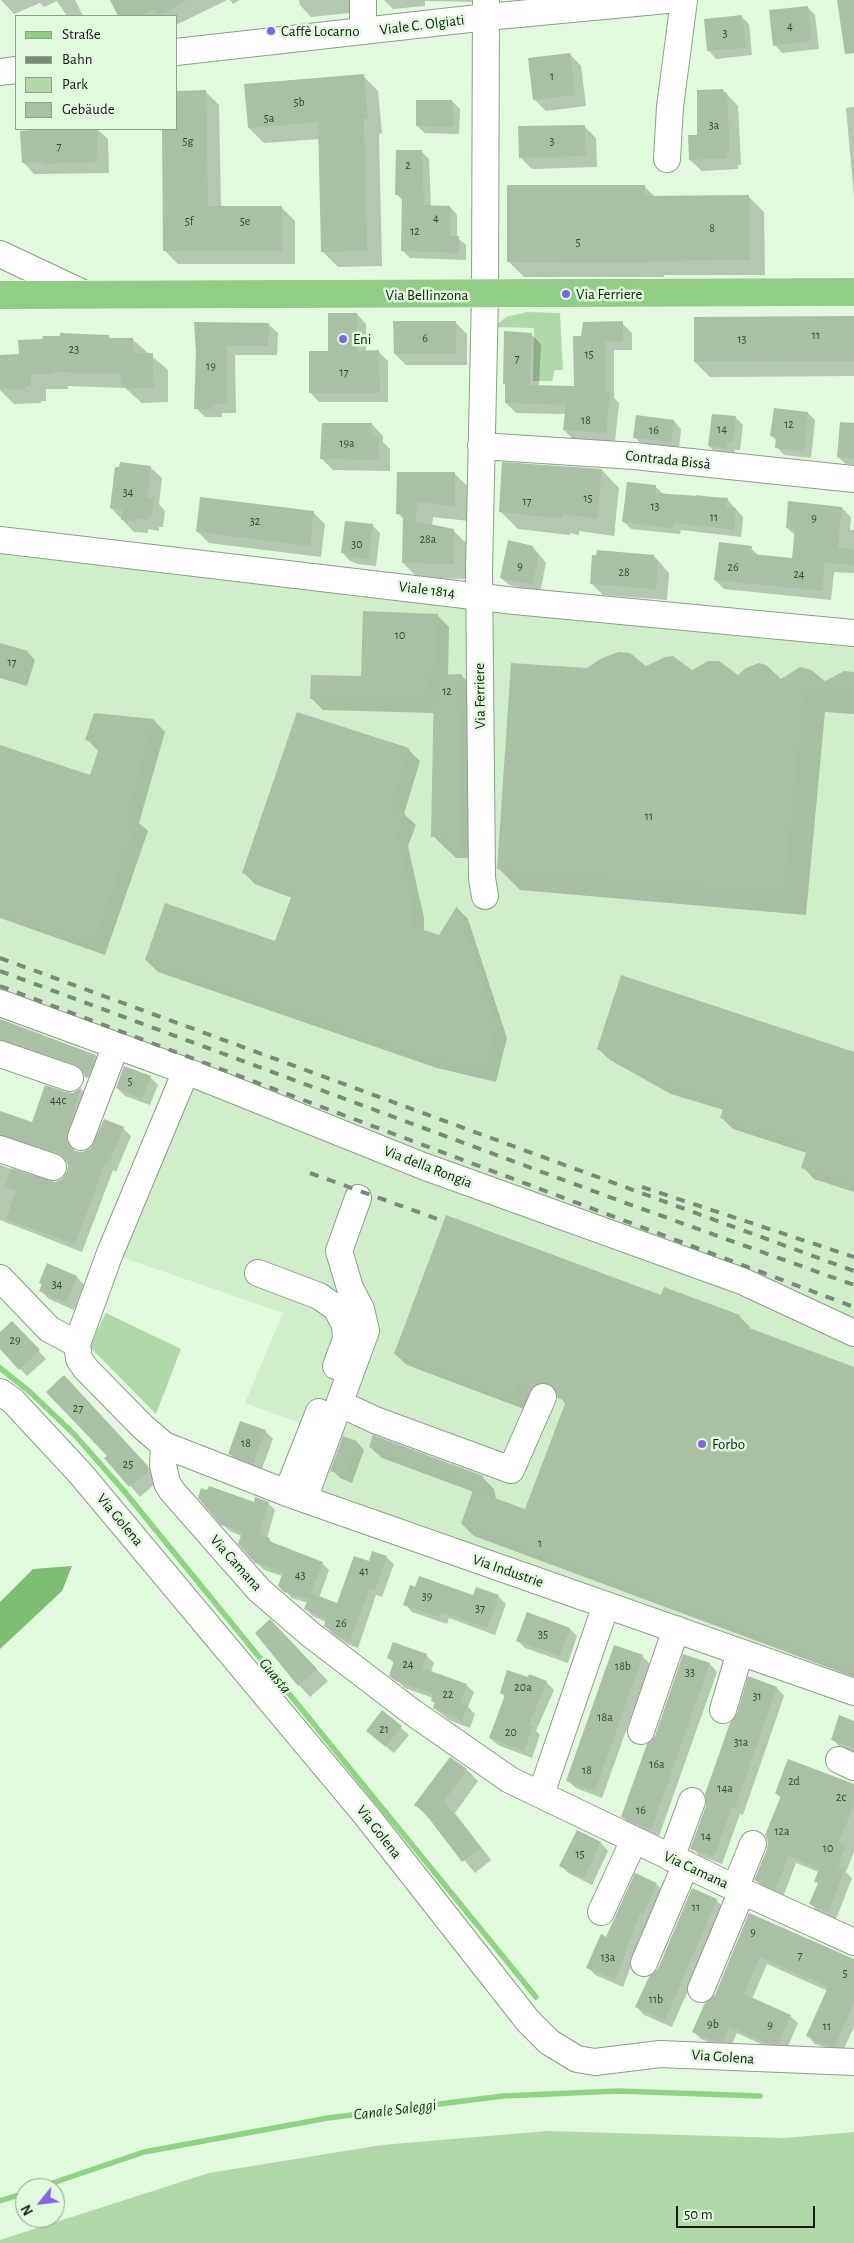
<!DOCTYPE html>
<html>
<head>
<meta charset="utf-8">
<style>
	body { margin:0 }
	#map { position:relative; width:854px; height:2243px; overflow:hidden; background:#e1f9dd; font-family:"Alegreya Sans",sans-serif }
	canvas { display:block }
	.legend { position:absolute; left:15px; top:15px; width:162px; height:115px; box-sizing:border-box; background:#e1f9dd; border:1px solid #8fa18c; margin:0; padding:6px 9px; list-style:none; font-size:15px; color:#141d13 }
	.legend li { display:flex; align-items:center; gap:10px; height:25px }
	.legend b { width:25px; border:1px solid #8fa18c }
	.north { position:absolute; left:15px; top:2178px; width:50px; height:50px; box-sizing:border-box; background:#e1f9dd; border:1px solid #8fa18c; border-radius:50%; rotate:241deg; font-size:14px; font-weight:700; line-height:20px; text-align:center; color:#141d13 }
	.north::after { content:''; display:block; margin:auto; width:18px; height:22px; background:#8265e0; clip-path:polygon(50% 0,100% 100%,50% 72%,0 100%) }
	.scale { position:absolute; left:676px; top:2206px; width:139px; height:22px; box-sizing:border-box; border:2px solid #141d13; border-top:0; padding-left:6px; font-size:15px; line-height:18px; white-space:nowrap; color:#141d13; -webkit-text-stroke:4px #e1f9dd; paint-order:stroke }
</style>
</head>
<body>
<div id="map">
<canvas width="854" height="2243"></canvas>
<ul class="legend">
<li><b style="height:6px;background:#92cd88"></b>Straße</li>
<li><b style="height:6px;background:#798a77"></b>Bahn</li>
<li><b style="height:14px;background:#b1d8a9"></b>Park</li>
<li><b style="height:14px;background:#a9c0a5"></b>Gebäude</li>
</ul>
<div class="north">N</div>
<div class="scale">50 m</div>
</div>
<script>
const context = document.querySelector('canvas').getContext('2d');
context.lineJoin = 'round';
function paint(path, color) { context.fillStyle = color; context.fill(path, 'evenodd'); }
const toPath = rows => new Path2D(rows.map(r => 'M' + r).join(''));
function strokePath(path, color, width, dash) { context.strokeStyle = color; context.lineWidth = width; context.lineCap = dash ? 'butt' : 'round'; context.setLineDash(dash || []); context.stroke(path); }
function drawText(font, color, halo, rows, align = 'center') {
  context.font = font + ' "Alegreya Sans",sans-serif'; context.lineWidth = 5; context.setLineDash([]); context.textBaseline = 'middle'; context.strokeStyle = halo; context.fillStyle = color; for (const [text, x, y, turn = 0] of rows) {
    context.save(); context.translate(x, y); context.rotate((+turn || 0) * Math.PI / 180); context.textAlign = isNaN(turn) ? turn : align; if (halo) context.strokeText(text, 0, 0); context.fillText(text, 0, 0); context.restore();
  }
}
const built = toPath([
	[0,540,854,633,854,1692,287,1493,308,1426,245,1403,283,1313,110,1253,186,1071,0,999]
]);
const green = toPath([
	[527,312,560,313,563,370,555,370,552,381,533,381,534,328,494,327,506,317],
	[106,1313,181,1349,156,1414,89,1346],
	[547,2131,784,2138,854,2132,854,2243,0,2243,0,2240,209,2173,382,2145]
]);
const forest = toPath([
	[72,1566,62,1591,0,1649,0,1602,33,1569]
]);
const shadow = toPath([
	[1,0,75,0,83,16,67,16,57,1,44,7,40,3,14,14],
	[111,0,227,0,176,25,176,16,120,16],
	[230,0,240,0,233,4],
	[299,0,358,0,359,12,311,17,300,5],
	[384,0,480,0,480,2,425,1,425,6,393,9],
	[807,7,815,15,819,49,782,53,775,45],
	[742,17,749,24,752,55,716,59,709,51,705,20],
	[570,54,581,66,586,106,546,111,534,99],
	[363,76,378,91,382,133,379,134,382,266,338,267,323,252,320,139,264,143,249,128],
	[723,90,738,106,741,165,738,165,738,169,702,171,690,160,699,136],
	[206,92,219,105,221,207,281,207,295,221,295,264,178,264,164,250,163,129,176,129],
	[452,101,460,109,459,134,425,133,417,126],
	[854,107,854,197,846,108],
	[584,126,596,138,597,167,532,169,520,157],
	[78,129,97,129,108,139,109,173,34,174,23,162,21,132],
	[421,151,429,159,431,207,450,207,457,215,457,237,466,245,466,260,410,258,403,251,404,202,396,194],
	[644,186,655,197,749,197,764,212,765,275,664,275,664,277,524,277,509,262],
	[357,314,366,324,366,352,379,352,388,361,388,402,319,402,310,392,330,352],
	[854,317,854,376,710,377,695,362],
	[455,322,467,334,467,365,406,365,395,354],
	[622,323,632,333,632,350,614,350,614,398,619,403,615,442,574,440,564,430,566,414,516,413,506,403,506,386,504,383,531,334,541,344,539,386,575,387,582,337],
	[268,324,278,333,277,355,235,355,236,413,222,413,222,417,205,417,196,408,197,352],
	[108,336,112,340,133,340,168,370,168,402,142,403,125,388,68,386,68,389,46,389,46,401,41,401,41,403,14,404,0,390,0,356,20,356],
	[808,413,815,420,811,458,784,455,777,447,777,441,772,436],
	[735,417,743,425,740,450,735,450,734,456,717,454,709,446],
	[674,421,681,429,679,449,642,445,635,437],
	[372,424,383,436,383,442,390,449,390,471,333,470,322,459],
	[854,425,854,465,846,464,838,457],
	[503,464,602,470,619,488,614,536,579,531,579,535,570,533,570,535,518,529,500,511],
	[150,467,162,478,159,504,165,511,163,527,159,527,159,531,148,529,148,533,134,532,111,508],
	[454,473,470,489,469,521,433,517,432,526,454,531,469,546,469,579,418,578,403,563,404,520,398,513],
	[655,486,663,494,696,498,696,495,727,499,743,517,741,537,681,530,680,534,631,529,623,521],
	[842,508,851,517,850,530,854,530,854,573,834,572,831,600,724,589,715,580,751,548,760,557,793,560,796,536,787,528],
	[314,513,325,524,321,557,209,543,197,531],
	[373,526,380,533,376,566,358,564,350,561,343,553],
	[533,547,546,563,540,592,509,585,501,578],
	[654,556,669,573,667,600,603,595,591,583],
	[437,615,449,627,448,676,462,676,472,686,470,858,456,858,433,836,435,713,323,710,311,698,362,677],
	[0,644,27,652,35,660,27,686,0,678],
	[646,668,825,683,854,674,854,714,825,712,806,915,520,890,498,868,588,670],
	[95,715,154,720,165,732,139,823,148,831,105,955,0,918,0,746,90,777,99,752,87,739],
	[408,749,420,761,404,814,416,825,408,846,424,918,424,931,439,936,457,908,468,919,507,1038,496,1082,437,1068,158,972,146,960,276,943,292,898,255,884,244,873],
	[0,1020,96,1056,103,1063,94,1085,83,1071,13,1047,0,1049],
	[598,1049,854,1054,854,1192,814,1179,803,1167,807,1153,733,1129,721,1117,724,1110,671,1094,610,1060],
	[150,1077,158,1085,150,1105,125,1096,117,1088],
	[81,1089,88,1097,73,1147,75,1152,84,1153,123,1128,131,1136,116,1172,113,1170,82,1252,0,1220,0,1165,48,1182,57,1183,64,1179,68,1173,68,1162,13,1142,0,1144,0,1112,33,1124,65,1094,74,1094],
	[48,1265,77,1277,84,1285,74,1310,49,1299,41,1291,43,1286,40,1283],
	[662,1297,739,1316,750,1327,749,1330,854,1369,854,1677,474,1536,462,1524,474,1492,382,1458,370,1447,482,1477,494,1489,496,1499,526,1510,566,1405,558,1394,553,1393,544,1399,530,1394,524,1409,407,1365,395,1354],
	[12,1322,46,1359,27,1376,0,1347,0,1333],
	[74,1387,158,1478,158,1481,140,1497,106,1458,108,1457],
	[265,1431,273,1439,261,1471,237,1461,229,1453],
	[344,1438,357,1442,364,1450,352,1483,340,1478,332,1470],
	[268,1503,275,1510,267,1538,275,1545,322,1563,329,1570,319,1598,338,1604,370,1562,386,1557,394,1564,382,1597,376,1595,358,1648,347,1644,332,1633,325,1625,326,1622,313,1616,306,1609,308,1603,292,1598,287,1593,279,1586,283,1576,264,1570,256,1562,242,1536,230,1531,222,1524,254,1504],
	[498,1596,506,1604,495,1635,449,1618,447,1624,412,1612,405,1604],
	[570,1629,577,1636,568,1663,525,1648,518,1641],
	[281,1632,328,1681,310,1697,299,1685],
	[426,1655,434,1663,431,1672,466,1685,474,1692,468,1707,475,1714,470,1728,449,1720,434,1708,436,1704,432,1701,433,1698,405,1688,391,1675,395,1664,389,1658],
	[684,1655,710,1664,717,1672,659,1836,630,1824,622,1816,656,1737],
	[642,1656,650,1664,602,1798,576,1788,568,1781],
	[749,1678,777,1688,784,1696,743,1815,740,1814,722,1864,700,1856,692,1848],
	[546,1682,554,1690,536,1731,540,1735,532,1758,498,1745,490,1738,506,1697,501,1693],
	[382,1712,409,1735,394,1753,367,1731],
	[854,1722,854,1755,844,1751,832,1739],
	[467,1770,478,1781,455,1813,491,1860,475,1873,430,1819,416,1805],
	[854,1786,854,1852,846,1872,852,1878,836,1919,818,1912,811,1904,818,1884,816,1881,819,1872,796,1863,783,1897,763,1888,756,1880,768,1850,781,1798,776,1793],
	[601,1843,608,1851,592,1885,568,1873,561,1865],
	[656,1884,664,1891,648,1921,623,1987,595,1975,588,1967,607,1938],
	[716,1900,724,1908,672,2027,644,2015,637,2007,659,1970],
	[750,1914,854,1960,854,2027,842,2053,815,2044,808,2036,828,1991,767,1964,752,1999,790,2016,798,2023,786,2051,776,2051,737,2033,730,2049,722,2048,701,2039,694,2032,716,1996]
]);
const stream = toPath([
	[0,1368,30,1392,74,1434,124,1491,536,1997],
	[38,2188,144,2152,328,2118,503,2096,618,2091,760,2096],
	[0,2201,25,2193]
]);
const building = toPath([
	[110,0,188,0,159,16,153,10,141,16,118,16],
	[837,0,854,0,854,53,845,54],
	[808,6,812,41,773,46,769,10],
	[742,15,746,48,707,51,704,19],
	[570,53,575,95,533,100,528,58],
	[364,74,368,118,364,119,367,251,321,252,318,122,248,128,244,84],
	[723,89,723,93,727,93,730,154,727,154,727,158,689,160,688,135,697,135,697,90],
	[206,90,208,206,282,206,282,251,163,251,162,129,176,129,176,91],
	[416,100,452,100,454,123,452,127,416,126],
	[585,125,586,156,519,158,518,126],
	[42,129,97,129,98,162,43,164,43,162,22,163,20,131],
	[396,150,422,150,424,205,450,206,450,236,459,236,459,253,401,251,402,195,395,195],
	[507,185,645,185,645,196,749,195,750,260,649,261,649,263,507,262],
	[328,313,357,313,357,351,379,350,380,393,309,393,309,351,328,351],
	[854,316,854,361,694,362,694,317],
	[393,321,456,321,456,354,394,354],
	[623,321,623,341,605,341,605,391,610,391,606,433,563,430,566,405,505,403,505,384,503,384,504,331,532,333,530,385,574,386,573,336,581,336,583,322],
	[194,322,269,323,268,346,227,346,227,404,213,404,213,409,194,409,196,352],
	[60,333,109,335,109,338,133,338,133,353,153,353,154,388,126,388,126,385,121,385,120,374,54,372,53,374,31,374,31,386,26,386,26,389,0,389,0,355,19,354,18,340,42,339,43,336,60,336],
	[774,408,808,412,804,451,775,448,776,437,770,436],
	[712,414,736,416,733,443,727,443,727,449,708,446],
	[636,415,674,420,671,442,633,438],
	[840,422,854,423,854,459,837,457],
	[322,423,372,423,372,436,379,436,379,460,320,459],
	[120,462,151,466,147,497,154,498,152,516,148,516,147,520,137,518,137,522,121,520,122,510,110,508,115,467,119,467],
	[502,462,602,469,597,519,562,514,562,518,553,516,553,518,499,512],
	[397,472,455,472,455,507,418,502,415,521,454,529,454,564,402,563,403,515,396,514],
	[627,482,656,485,655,493,728,498,726,507,736,508,734,530,674,523,673,528,622,522],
	[200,497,314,511,310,546,196,532],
	[788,501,842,507,838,548,854,549,854,565,825,563,822,591,714,580,719,542,752,546,751,554,792,558,795,529,786,528],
	[345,521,373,524,369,559,349,557,349,554,341,553],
	[508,540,533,546,532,552,539,554,533,585,500,578],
	[597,550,654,555,654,560,658,560,656,589,590,584,592,555,596,555],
	[363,611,438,614,436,668,433,667,423,702,310,699,311,675,361,676],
	[0,643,28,651,19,679,0,673],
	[619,652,630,653,646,666,665,657,673,656,692,670,708,661,719,661,738,675,746,668,759,663,766,665,781,679,800,667,811,670,825,681,844,671,854,672,854,694,804,690,784,893,497,869,511,663,587,668,602,658],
	[462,674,460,848,444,848,445,837,431,837,434,675],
	[297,712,409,748,391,808,405,813,397,833,413,906,412,926,439,935,457,906,496,1025,485,1072,424,1057,145,960,165,903,275,941,293,892,242,873],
	[94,713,154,719,127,816,137,819,94,944,0,912,0,745,90,775,100,745,85,740],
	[621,975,854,1052,854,1184,801,1168,808,1146,720,1118,725,1103,658,1083,597,1049],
	[0,1019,96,1055,87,1078,85,1077,81,1068,75,1064,0,1039],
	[124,1066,151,1076,142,1099,116,1088],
	[45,1085,66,1092,73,1093,81,1088,66,1139,69,1146,75,1151,83,1152,91,1148,104,1119,124,1127,108,1165,105,1164,75,1245,6,1219,16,1191,4,1187,11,1168,55,1182,62,1179,67,1171,68,1165,65,1158,58,1153,0,1134,0,1111,32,1122],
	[446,1215,661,1295,664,1287,740,1315,736,1323,854,1367,854,1671,461,1524,473,1490,525,1509,566,1401,558,1398,555,1389,549,1383,541,1382,532,1388,518,1383,512,1398,394,1354],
	[47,1263,77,1276,66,1303,39,1291,42,1284,39,1283],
	[12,1321,40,1350,19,1370,0,1349,0,1332],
	[64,1375,148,1466,149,1471,129,1487,104,1458,107,1456,46,1392],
	[240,1421,266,1430,253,1464,228,1454],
	[373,1435,483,1476,485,1490,369,1447],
	[343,1436,357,1441,344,1476,330,1471],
	[209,1486,254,1502,255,1497,269,1502,259,1534,270,1538,269,1541,323,1562,311,1593,337,1603,354,1556,369,1561,372,1551,387,1556,375,1591,369,1589,350,1641,339,1637,324,1626,326,1619,304,1609,308,1599,284,1592,278,1586,283,1572,255,1563,238,1544,242,1532,221,1525,198,1498,201,1488,207,1490],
	[419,1576,473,1595,476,1587,499,1595,487,1628,441,1612,439,1617,403,1605,410,1585,415,1587],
	[527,1612,570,1628,560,1656,516,1641],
	[270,1619,317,1669,298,1686,255,1633],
	[393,1642,427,1654,422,1668,467,1684,460,1702,468,1705,462,1721,433,1708,435,1702,431,1701,433,1694,396,1681,389,1676,394,1661,387,1658],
	[614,1645,643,1655,595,1791,566,1781],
	[683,1654,710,1663,651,1830,621,1817,647,1744,655,1736],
	[507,1670,528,1677,529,1674,547,1681,529,1725,533,1726,524,1751,489,1738,505,1695,500,1693],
	[748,1676,777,1687,735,1808,732,1807,714,1857,690,1849,706,1806,705,1794,730,1723,737,1714],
	[382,1710,402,1726,386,1747,366,1731],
	[839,1715,854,1721,854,1748,831,1740],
	[450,1757,467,1769,444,1801,481,1848,462,1862,424,1812,414,1805],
	[788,1759,854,1784,854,1804,839,1842,846,1845,838,1866,845,1869,829,1912,809,1904,818,1883,814,1882,819,1869,789,1856,775,1890,754,1880,767,1850,768,1842,765,1835,781,1796,775,1793],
	[577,1830,601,1842,584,1878,559,1866],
	[635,1873,657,1883,643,1915,640,1914,615,1980,586,1968,601,1934,606,1937],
	[692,1888,717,1899,665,2020,635,2007,649,1977,658,1969],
	[749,1913,854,1959,854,2003,835,2046,828,2046,806,2036,828,1987,760,1957,744,1994,791,2015,778,2044,767,2043,729,2027,723,2042,713,2041,692,2032,705,2003,715,1995]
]);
const minor = toPath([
	[363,0,363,31],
	[176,52,487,17,667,0],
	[0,72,16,70],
	[667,159,670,107,684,0],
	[0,254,87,295],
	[481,446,634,456,854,479],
	[0,540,515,601,854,633],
	[485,896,482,878,479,570,485,295,486,0],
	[0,1003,186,1071,423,1166,742,1281,854,1333],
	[0,1054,70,1078],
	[186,1071,110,1253,77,1344,79,1359,86,1369,143,1427,164,1445,287,1493,854,1692],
	[81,1137,116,1045],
	[0,1149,53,1167],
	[258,1273,319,1296,336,1308,345,1325,346,1339,336,1366],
	[0,1278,49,1329,77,1344],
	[0,1392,13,1401,80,1473,366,1815,528,2021,549,2042,577,2059,595,2062,660,2054,854,2062],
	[341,1404,375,1420,511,1470,543,1397],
	[164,1445,163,1465,167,1483,172,1491,259,1590,310,1634,412,1712,510,1780,735,1888,854,1942],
	[287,1493,319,1412],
	[304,1499,366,1331,361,1309,350,1288,339,1251,358,1198],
	[723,1710,740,1652],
	[641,1731,676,1629],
	[839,1760,854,1767],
	[541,1794,606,1605],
	[671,1858,692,1801],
	[735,1888,753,1844],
	[601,1912,634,1840],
	[644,1963,686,1864],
	[701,1989,742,1891]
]);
const major = toPath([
	[0,295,854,292]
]);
const rail = toPath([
	[0,958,854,1271],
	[0,971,623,1202,854,1285],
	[0,986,854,1307],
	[310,1173,443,1221],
	[642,1187,854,1257]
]);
const markers = [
	[271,31,5,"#8265e0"],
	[566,294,5,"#8265e0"],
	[343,339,5,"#8265e0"],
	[702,1444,5,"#8265e0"]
];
const numberNames = [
	["4",790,26],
	["3",725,33],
	["1",552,76],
	["5b",299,102],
	["5a",269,118],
	["3a",714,125],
	["5g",188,141],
	["3",552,141],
	["7",59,146],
	["2",408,165],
	["4",436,218],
	["5f",189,221],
	["5e",245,221],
	["8",712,228],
	["12",415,231],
	["5",578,242],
	["11",816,335],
	["6",425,338],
	["13",742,339],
	["23",74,349],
	["15",589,354],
	["7",517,358],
	["19",211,366],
	["17",344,372],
	["18",586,420],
	["12",789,424],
	["14",722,429],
	["16",654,430],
	["19a",347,443],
	["34",128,492],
	["15",588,498],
	["17",527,501],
	["13",655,506],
	["11",714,517],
	["9",814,518],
	["32",255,521],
	["28a",428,539],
	["30",357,544],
	["9",520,566],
	["26",733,567],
	["28",624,572],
	["24",799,574],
	["10",400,635],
	["17",12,662],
	["12",447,691],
	["11",649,816],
	["5",130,1081],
	["44c",58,1100],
	["34",57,1284],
	["29",15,1340],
	["27",78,1408],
	["18",246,1443],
	["25",128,1464],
	["1",540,1543],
	["41",364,1571],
	["43",300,1575],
	["39",427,1596],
	["37",480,1608],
	["26",341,1623],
	["35",543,1634],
	["24",408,1664],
	["18b",623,1666],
	["33",690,1672],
	["20a",523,1687],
	["22",448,1694],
	["31",757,1696],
	["18a",605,1717],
	["21",384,1729],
	["20",511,1732],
	["31a",741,1742],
	["16a",657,1764],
	["18",587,1770],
	["2d",794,1781],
	["14a",725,1788],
	["2c",841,1797],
	["16",641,1810],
	["12a",782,1831],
	["14",706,1836],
	["10",828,1848],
	["15",580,1854],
	["11",696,1907],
	["9",753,1932],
	["7",800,1955],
	["13a",608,1957],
	["5",845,1973],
	["11b",656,1999],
	["9b",713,2024],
	["9",770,2025],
	["11",827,2026]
];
const streetNames = [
	["Viale C. Olgiati",422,25,-7],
	["Via Bellinzona",427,295],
	["Contrada Bissà",668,460,6],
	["Viale 1814",427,590,7],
	["Via Ferriere",480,696,-91],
	["Via della Rongia",428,1167,21],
	["Via Golena",120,1520,50],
	["Via Camana",236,1563,48],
	["Via Industrie",508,1571,19],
	["Via Golena",379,1832,52],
	["Via Camana",696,1870,25],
	["Via Golena",723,2057,4]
];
const poiNames = [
	["Caffè Locarno",281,31],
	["Via Ferriere",576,294],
	["Eni",353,339],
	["Forbo",712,1444]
];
const waterNames = [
	["Guasta",275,1676,51],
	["Canale Saleggi",395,2110,-7]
];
paint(built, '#d1eecb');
paint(green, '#b1d8a9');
paint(forest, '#7dbe72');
paint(shadow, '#0003');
strokePath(stream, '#91d385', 5.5);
paint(building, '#a9c0a5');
strokePath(minor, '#8ba187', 28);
strokePath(major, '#fff', 29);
strokePath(minor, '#fff', 26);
strokePath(major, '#92cd88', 28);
strokePath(rail, '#798a77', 4, [9, 9]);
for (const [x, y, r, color] of markers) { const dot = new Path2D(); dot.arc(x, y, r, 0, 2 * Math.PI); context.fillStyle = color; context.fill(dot); strokePath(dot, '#e1f9dd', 2); }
drawText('12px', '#394638', null, numberNames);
drawText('15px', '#141d13', '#e1f9dd', streetNames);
drawText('15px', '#141d13', '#e1f9dd', poiNames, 'left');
drawText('italic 16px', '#063400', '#e1f9dd', waterNames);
</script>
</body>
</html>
